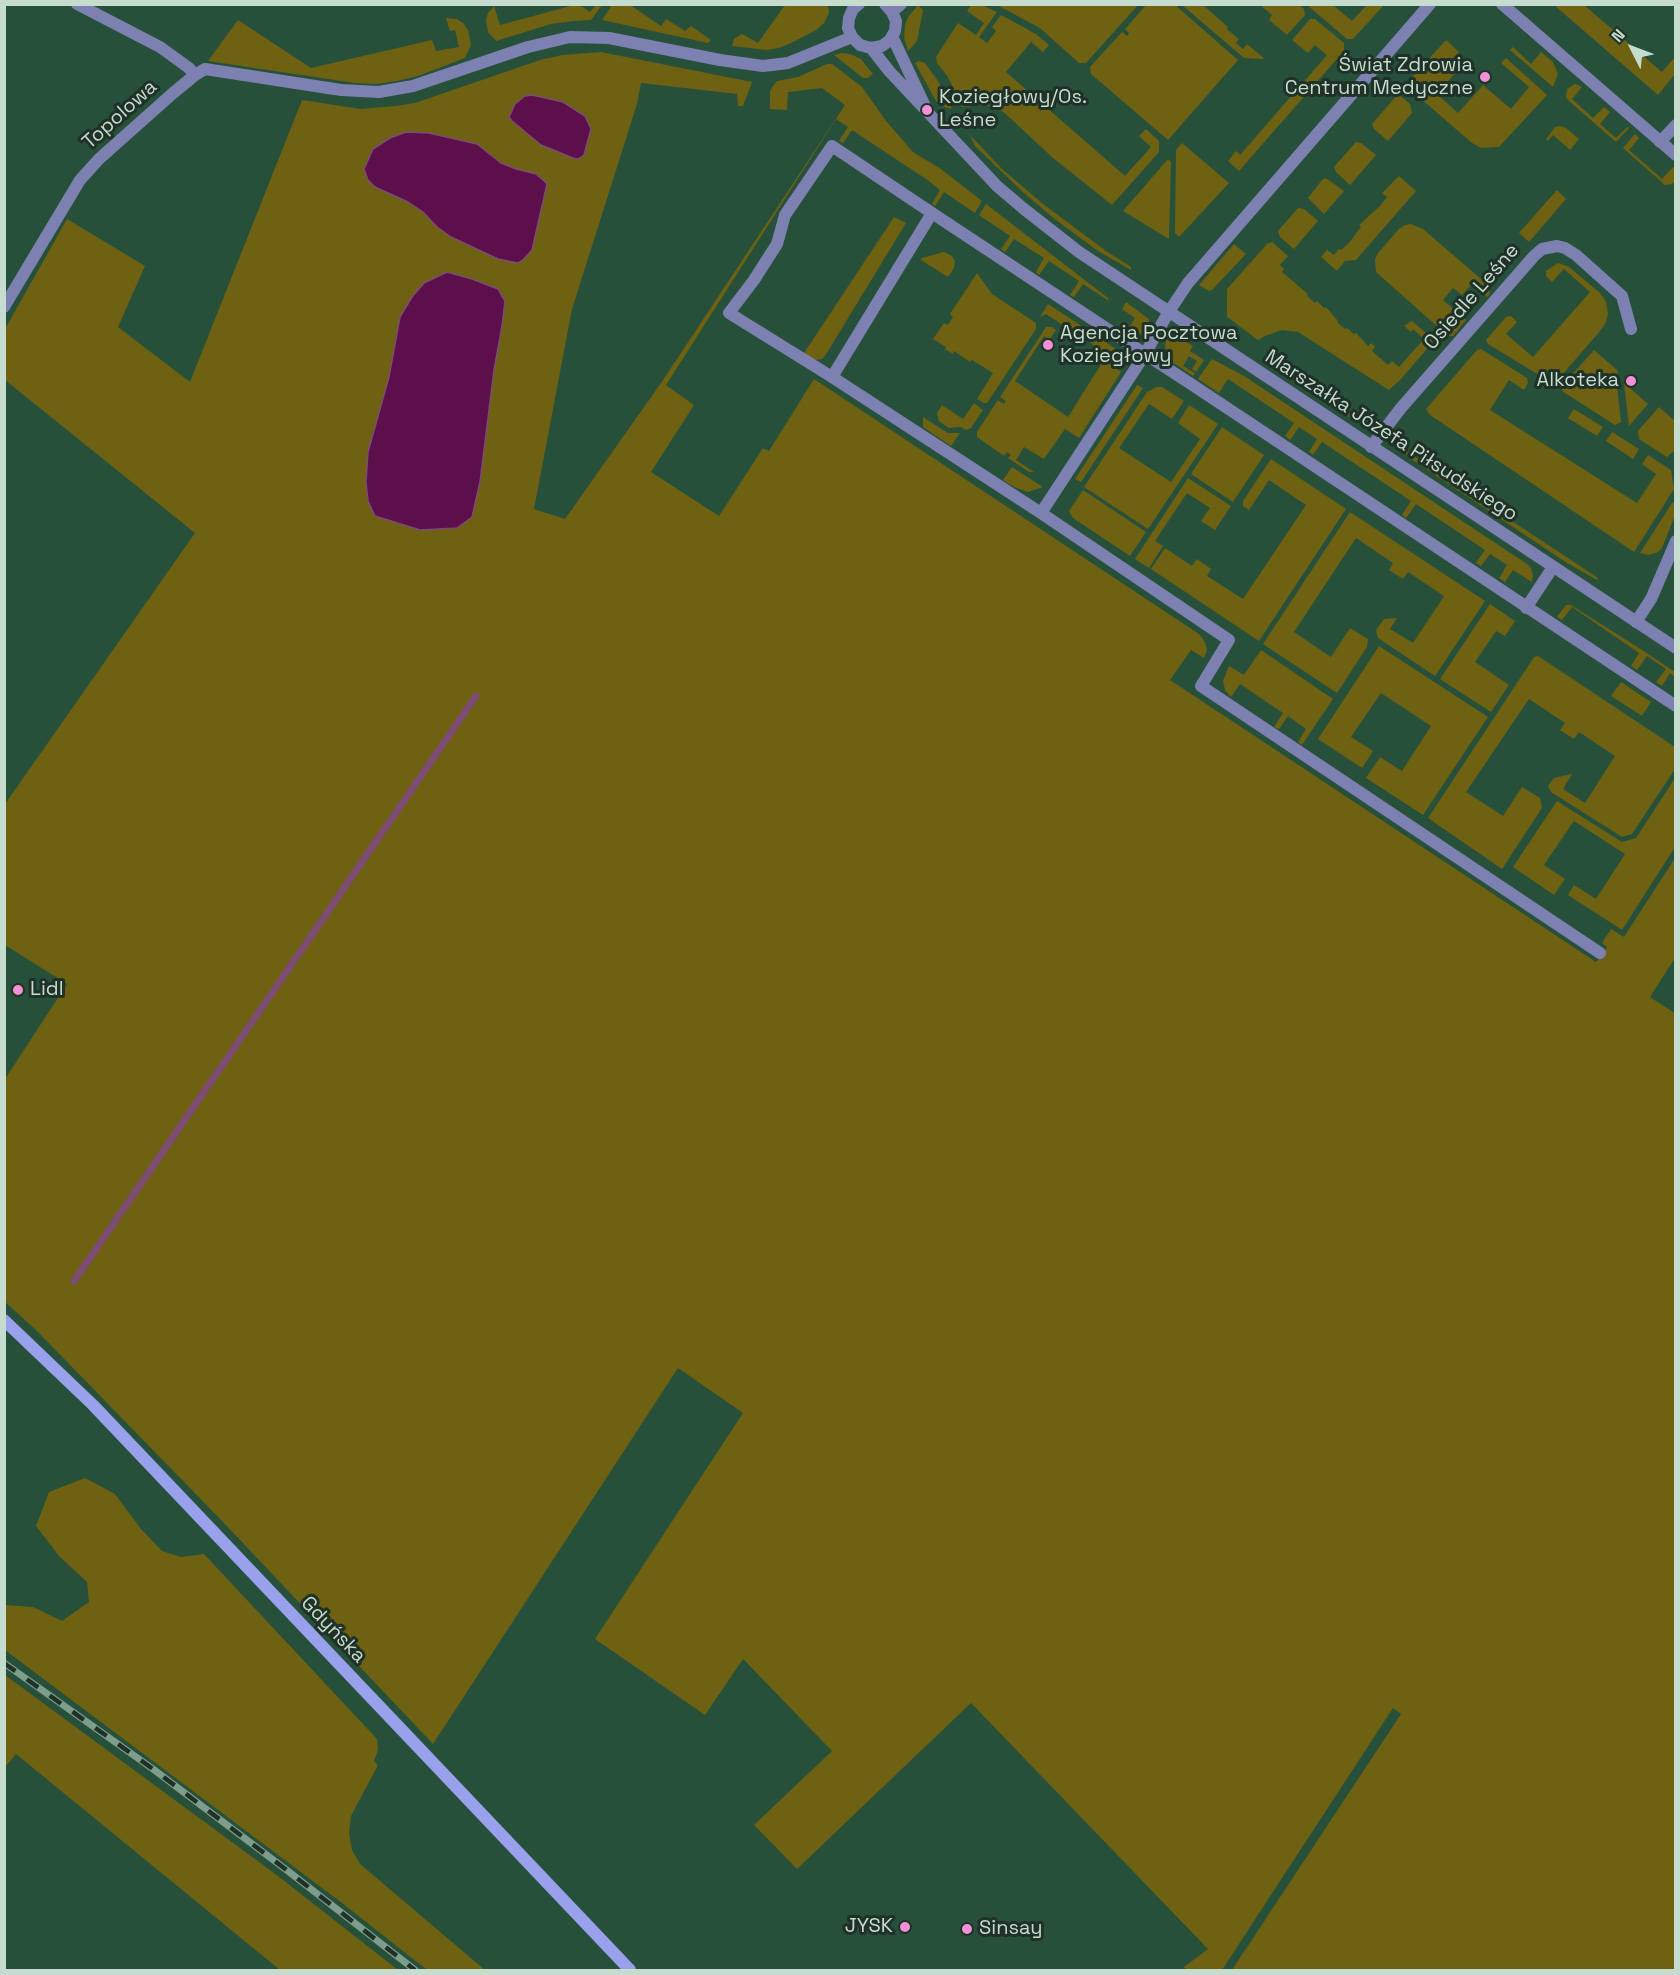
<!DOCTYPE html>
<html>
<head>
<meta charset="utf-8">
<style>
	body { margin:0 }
	#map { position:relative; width:1680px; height:1975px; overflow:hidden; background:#27503b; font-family:"Space Grotesk",sans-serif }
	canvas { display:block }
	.frame { position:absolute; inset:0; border:6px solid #c6dcce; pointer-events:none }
	.north { position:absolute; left:1602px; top:18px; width:60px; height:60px; -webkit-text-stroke:4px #203127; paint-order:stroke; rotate:312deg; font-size:16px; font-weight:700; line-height:24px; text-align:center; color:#c6dcce }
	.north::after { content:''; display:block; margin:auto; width:21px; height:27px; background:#c6dcce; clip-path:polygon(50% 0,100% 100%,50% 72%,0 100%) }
</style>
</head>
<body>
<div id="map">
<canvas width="1680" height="1975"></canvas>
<div class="frame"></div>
<div class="north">N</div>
</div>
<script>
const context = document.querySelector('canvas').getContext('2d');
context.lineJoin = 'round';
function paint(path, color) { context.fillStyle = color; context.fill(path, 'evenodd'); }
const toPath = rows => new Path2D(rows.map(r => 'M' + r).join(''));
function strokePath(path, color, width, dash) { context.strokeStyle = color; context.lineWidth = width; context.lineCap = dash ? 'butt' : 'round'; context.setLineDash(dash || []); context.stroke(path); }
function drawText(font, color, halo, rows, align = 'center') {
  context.font = font + ' "Space Grotesk",sans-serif'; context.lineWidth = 6; context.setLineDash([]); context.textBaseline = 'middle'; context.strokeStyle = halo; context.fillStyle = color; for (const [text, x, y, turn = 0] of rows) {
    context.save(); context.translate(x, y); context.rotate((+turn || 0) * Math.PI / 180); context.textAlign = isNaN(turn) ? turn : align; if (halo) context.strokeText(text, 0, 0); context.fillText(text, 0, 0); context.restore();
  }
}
const green = toPath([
	[578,4,590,12,596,5,602,5,591,20,574,21,551,24,496,41,488,32,486,20,488,13,494,6,500,25],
	[1147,4,1175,5,1238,60,1168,140,1091,74,1090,67,1122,32,1127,36,1129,33,1125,29],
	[612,5,630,5,661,26,666,19,685,31,691,26,711,40,708,43,602,20],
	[828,5,829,13,824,23,816,30,791,43,779,48,766,50,732,46,734,39,742,34,758,43,785,5],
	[918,5,923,10,917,41,908,51,904,38,905,25,908,17],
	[971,5,982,5,997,12,979,37,987,43,996,31,992,27,1001,15,1036,34,1049,45,1043,52,1031,42,1006,72,1125,176,1151,147,1139,136,1146,129,1159,141,1159,152,1112,205,1053,158,1009,117,998,108,983,105,962,107,948,77,937,63,936,57,958,23,976,35,984,23,967,11],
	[997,5,1138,5,1086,63,1079,63,1040,28],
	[1182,5,1203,5,1228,27,1227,29,1239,39,1236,43,1243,49,1247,44,1265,59,1244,58],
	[1260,5,1299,5,1304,9,1305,15,1287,35,1269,20,1272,15],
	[1307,5,1333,5,1352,21,1367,5,1384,5,1353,39,1347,39],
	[1554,5,1584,5,1662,72,1675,57,1675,74,1658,95],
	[446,18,457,19,463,23,468,30,471,45,465,58,418,76,397,81,376,84,355,83,208,61,238,20,311,68,432,40,436,51,459,47,455,30,450,31],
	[1310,19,1315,19,1344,43,1344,51,1239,171,1228,161,1236,151,1240,155,1327,55,1315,45,1308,53,1292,40],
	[1446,40,1459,52,1450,61,1459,69,1437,94,1458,113,1483,85,1511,109,1529,87,1501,63,1506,58,1547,95,1499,147,1481,148,1472,143,1405,85],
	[1513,47,1531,64,1541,52,1553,62,1558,74,1553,87,1510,50],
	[601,52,752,82,743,106,738,106,737,94,641,83,637,104,572,309,534,509,565,519,661,383,845,105,822,88,788,92,787,110,770,109,770,91,773,86,777,81,798,77,827,64,832,64,862,87,886,121,913,152,941,169,982,201,975,213,944,192,935,206,932,204,940,190,929,181,852,130,843,143,839,141,848,127,836,119,666,385,694,405,651,472,719,516,763,448,769,451,814,379,1199,634,1205,642,1207,650,1204,658,1191,650,1170,680,1596,962,1607,947,1602,943,1611,929,1624,937,1675,858,1675,958,1650,997,1676,1014,1675,1970,1232,1970,1401,1714,1393,1708,1222,1970,1186,1970,1184,1967,1208,1949,971,1703,797,1869,754,1825,832,1751,743,1659,705,1715,595,1639,743,1413,678,1368,433,1744,223,1522,36,1330,5,1302,5,1079,67,984,5,945,5,804,195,533,5,380,5,329,67,219,145,266,118,327,190,382,302,100,361,109,395,106,415,103,540,60,562,55],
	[842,53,850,54,861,59,873,74,868,78,863,78,834,55],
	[919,61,925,63,938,81,952,109,944,107,936,101,915,63],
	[1575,84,1582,87,1572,99,1593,118,1604,107,1610,112,1600,124,1616,138,1627,127,1629,128,1616,142,1569,101,1566,97,1567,89],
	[1398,94,1410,104,1412,113,1388,141,1374,129,1372,124],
	[1560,126,1566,128,1579,139,1570,150,1553,135,1548,141,1546,139,1555,127],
	[1635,134,1639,138,1629,150,1662,179,1673,167,1675,169,1676,181,1672,184,1665,185,1623,148],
	[970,135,1002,169,1043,204,1106,251,1131,267,1131,270,1098,251,1056,220,1024,193,975,146],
	[1356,142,1361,143,1376,155,1350,185,1336,172,1334,167],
	[1182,143,1229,183,1179,237,1175,233,1176,150],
	[1168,159,1171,162,1169,239,1123,211],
	[1399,176,1416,191,1356,260,1345,261,1337,271,1321,257,1327,250,1334,255,1339,249,1341,250,1349,243,1361,227,1359,225,1381,205,1387,197,1382,193],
	[1326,178,1344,191,1324,214,1308,198,1322,180],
	[1557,190,1566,199,1529,242,1519,233],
	[986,204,1108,298,1109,301,1083,284,1074,297,1070,295,1079,281,1049,261,1039,275,1036,272,1044,258,1014,239,1005,252,1001,249,1010,236,979,215],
	[1298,208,1304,209,1318,221,1294,249,1280,237,1278,231],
	[894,217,906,223,825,356,822,359,815,360,804,353],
	[1411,224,1423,229,1488,285,1490,294,1487,297,1472,284,1462,295,1453,288,1443,300,1466,320,1453,336,1448,336,1376,272,1375,259,1378,253,1399,229,1405,225],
	[1272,242,1288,256,1280,265,1284,269,1282,272,1308,294,1307,296,1315,303,1317,301,1324,308,1326,307,1338,321,1337,322,1345,329,1347,328,1354,334,1356,333,1368,346,1371,343,1375,347,1372,351,1388,365,1392,361,1399,367,1424,339,1413,329,1411,332,1404,326,1408,323,1412,321,1433,339,1432,343,1400,380,1389,390,1298,332,1282,330,1265,336,1258,340,1227,317,1227,289,1267,244],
	[1234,244,1246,254,1212,290,1209,291,1199,285],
	[944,252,952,256,955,261,954,268,948,277,921,260,922,258],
	[1558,263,1569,267,1600,293,1606,302,1608,314,1606,322,1600,331,1556,382,1552,383,1488,344,1486,340,1506,317,1511,316,1517,322,1506,334,1533,357,1590,292,1564,269,1552,282,1546,276,1546,271],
	[977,273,992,294,1036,323,1036,329,987,403,984,403,977,399,993,373,972,360,970,362,954,351,953,354,945,349,946,347,933,339,944,323,948,325,953,317,950,314],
	[1126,302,1149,319,1149,329,1144,333,1132,335,1126,332,1135,318,1122,309],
	[1048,304,1083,327,1079,332,1075,333,1046,314,1040,317],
	[1046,327,1052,327,1056,330,1050,339,1044,336,1015,381,1068,417,1102,363,1106,361,1121,372,1079,438,1065,429,1044,459,1024,447,1016,460,1034,472,1029,472,1008,458,1011,455,1007,452,1004,456,977,437,977,432,998,400,1004,404,1006,401,1000,397],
	[1093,333,1117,350,1121,354,1124,365,1092,344,1089,339],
	[1176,336,1193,346,1190,351,1204,360,1196,372,1192,369,1197,361,1189,356,1183,366,1195,373,1193,376,1172,362,1167,356,1165,345,1167,339],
	[1481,349,1527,378,1528,383,1524,390,1509,380,1490,410,1637,503,1656,474,1642,464,1648,455,1671,470,1674,489,1634,552,1430,415,1426,409,1477,350],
	[1594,350,1617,370,1618,374,1616,377,1621,422,1615,425,1562,391,1562,386],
	[1212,359,1244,376,1527,564,1531,568,1533,576,1532,582,1513,570,1505,582,1499,578,1507,565,1490,554,1481,566,1476,563,1485,550,1416,504,1406,518,1402,515,1411,501,1322,442,1313,455,1309,452,1317,439,1299,427,1290,440,1285,436,1294,423,1228,379,1219,393,1198,379],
	[1274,363,1351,414,1376,420,1364,423,1350,418,1281,373],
	[1624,383,1648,404,1629,426],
	[1137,385,1143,388,1081,482,1075,479],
	[1157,387,1162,387,1184,401,1172,419,1149,404,1119,448,1171,482,1200,439,1178,423,1189,405,1218,424,1148,529,1084,487,1147,392],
	[974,403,983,410,971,428,966,430,961,427,949,428,939,421,937,413,942,405,963,419],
	[1659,407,1675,421,1675,450,1667,457,1639,439,1638,431],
	[1574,409,1603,427,1597,436,1568,418],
	[923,417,948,433,960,433,951,446,923,427],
	[1222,427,1264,455,1233,502,1191,474],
	[1612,432,1639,449,1633,459,1606,441],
	[1400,433,1409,453,1598,578,1597,580,1567,563,1408,457,1400,444],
	[1271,459,1346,509,1259,641,1151,569,1165,548,1192,566,1197,559,1211,569,1207,576,1243,599,1306,505,1269,480,1249,510,1243,506,1243,501],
	[1012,467,1043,487,1028,492,1014,487,1003,480],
	[1188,478,1231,506,1215,530,1201,521,1210,508,1187,493,1155,541,1163,546,1149,568,1135,559],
	[1083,490,1146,532,1130,556,1073,518,1069,511],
	[1675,502,1675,515,1662,548,1658,552,1649,555,1640,553,1672,503],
	[1350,512,1485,601,1435,676,1378,638,1376,630,1384,619,1397,618,1390,629,1413,643,1444,596,1408,572,1403,579,1389,570,1393,563,1356,538,1294,632,1331,657,1350,628,1368,639,1367,647,1337,693,1263,644],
	[1490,604,1515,621,1505,636,1496,631,1475,662,1509,685,1491,712,1440,679],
	[1566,605,1571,605,1645,652,1675,672,1675,677,1670,673,1662,686,1656,682,1666,669,1647,656,1637,670,1631,666,1639,653,1572,607,1562,620,1557,617],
	[1379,646,1488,717,1423,815,1366,778,1380,757,1402,771,1431,726,1381,693,1351,737,1373,751,1362,768,1318,739],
	[1261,650,1333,699,1302,745,1298,742,1306,729,1288,716,1279,729,1274,727,1283,713,1240,684,1231,697,1225,690,1223,681,1229,666,1244,675],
	[1538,656,1675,747,1675,769,1632,834,1622,837,1551,792,1548,786,1554,778,1572,774,1563,789,1585,803,1615,756,1579,732,1574,739,1560,730,1565,723,1529,699,1466,792,1503,816,1522,787,1540,798,1542,808,1502,869,1428,818,1534,657],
	[1621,682,1651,702,1642,716,1611,696],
	[1675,778,1675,847,1622,930,1568,895,1574,885,1596,899,1625,854,1574,821,1544,865,1565,879,1554,895,1513,867,1557,801,1622,842,1636,838],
	[85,1478,115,1494,141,1529,162,1551,181,1557,204,1554,377,1739,378,1750,374,1761,377,1764,377,1767,351,1816,349,1833,352,1850,360,1864,485,1970,427,1970,342,1903,5,1650,5,1605,33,1607,62,1621,89,1602,87,1582,59,1556,36,1526,49,1492],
	[5,1675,278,1876,398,1970,280,1970,16,1754,5,1767]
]);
const water = toPath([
	[532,95,563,102,585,116,591,129,584,155,578,159,573,158,541,145,512,121,509,117,515,104,525,96,532,95],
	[406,132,429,133,477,144,501,163,516,169,536,174,543,180,547,184,532,250,523,260,518,263,498,259,451,237,437,227,423,212,408,202,375,187,368,180,364,169,373,149,390,138,406,132],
	[447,272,472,279,498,289,505,301,502,326,494,370,480,482,472,517,457,528,420,530,375,516,368,501,366,482,368,452,389,377,400,317,412,297,424,283,447,272]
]);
const stream = toPath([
	[74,1281,476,696]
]);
const minor = toPath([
	[77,4,160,47,189,68,195,75],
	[1430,4,1188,283,1168,313,1145,354,1041,513,832,377,932,213,1145,354,1191,384,1676,706],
	[1502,4,1676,155],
	[892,12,901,4],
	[1660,142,1676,125],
	[4,307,80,180,99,159,172,94,195,75,205,69,341,90,379,92,413,86,528,47,570,37,609,38,720,60,763,66,788,63,852,37],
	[832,377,729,313,754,280,777,244,785,215,832,146,932,213],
	[1371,447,1401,408,1534,256,1542,249,1557,246,1565,248,1576,255,1622,296,1631,329],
	[1041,513,1229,640,1201,686,1600,953],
	[1526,608,1553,567],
	[1636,622,1651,599,1676,541]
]);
const tertiary = toPath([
	[859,4,853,9,849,18,848,28,852,37,860,45,871,48,882,46,890,40,895,31,896,21,892,12,885,4],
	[892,36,924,104],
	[871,48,890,72,997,186,1024,209,1079,252,1676,648]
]);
const secondary = toPath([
	[4,1320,93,1405,630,1970]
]);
const rail = toPath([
	[4,1663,153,1769,284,1868,415,1970]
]);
const markers = [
	[1485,77,6,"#f391d6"],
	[927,110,6,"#f391d6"],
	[1048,345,6,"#f391d6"],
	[1631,381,6,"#f391d6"],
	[18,990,6,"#f391d6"],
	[905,1927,6,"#f391d6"],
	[967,1929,6,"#f391d6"]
];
const poiNames = [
	["Świat Zdrowia",1473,66,"right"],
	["Centrum Medyczne",1473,89,"right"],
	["Koziegłowy/Os.",939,98],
	["Leśne",939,121],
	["Agencja Pocztowa",1060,334],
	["Koziegłowy",1060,357],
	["Alkoteka",1619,381,"right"],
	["Lidl",30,990],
	["JYSK",893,1927,"right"],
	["Sinsay",979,1929]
];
const streetNames = [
	["Topolowa",120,115,-42],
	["Osiedle Leśne",1472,297,-49],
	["Marszałka Józefa Piłsudskiego",1391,436,33],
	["Gdyńska",333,1630,46]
];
paint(green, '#6e6112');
paint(water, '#5c0f4b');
strokePath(water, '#7c4c72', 1.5);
strokePath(stream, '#7c4c72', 7);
strokePath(minor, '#7c81b1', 12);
strokePath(tertiary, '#7c81b1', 12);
strokePath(secondary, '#99a1ec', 12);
strokePath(rail, '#7e9d8c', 7);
strokePath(rail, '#203127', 4.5, [14]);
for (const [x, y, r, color] of markers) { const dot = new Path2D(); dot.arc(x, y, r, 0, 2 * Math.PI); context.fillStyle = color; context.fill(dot); strokePath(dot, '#203127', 2); }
drawText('20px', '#c6dcce', '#203127', poiNames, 'left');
drawText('20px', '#c6dcce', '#203127', streetNames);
</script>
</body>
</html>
